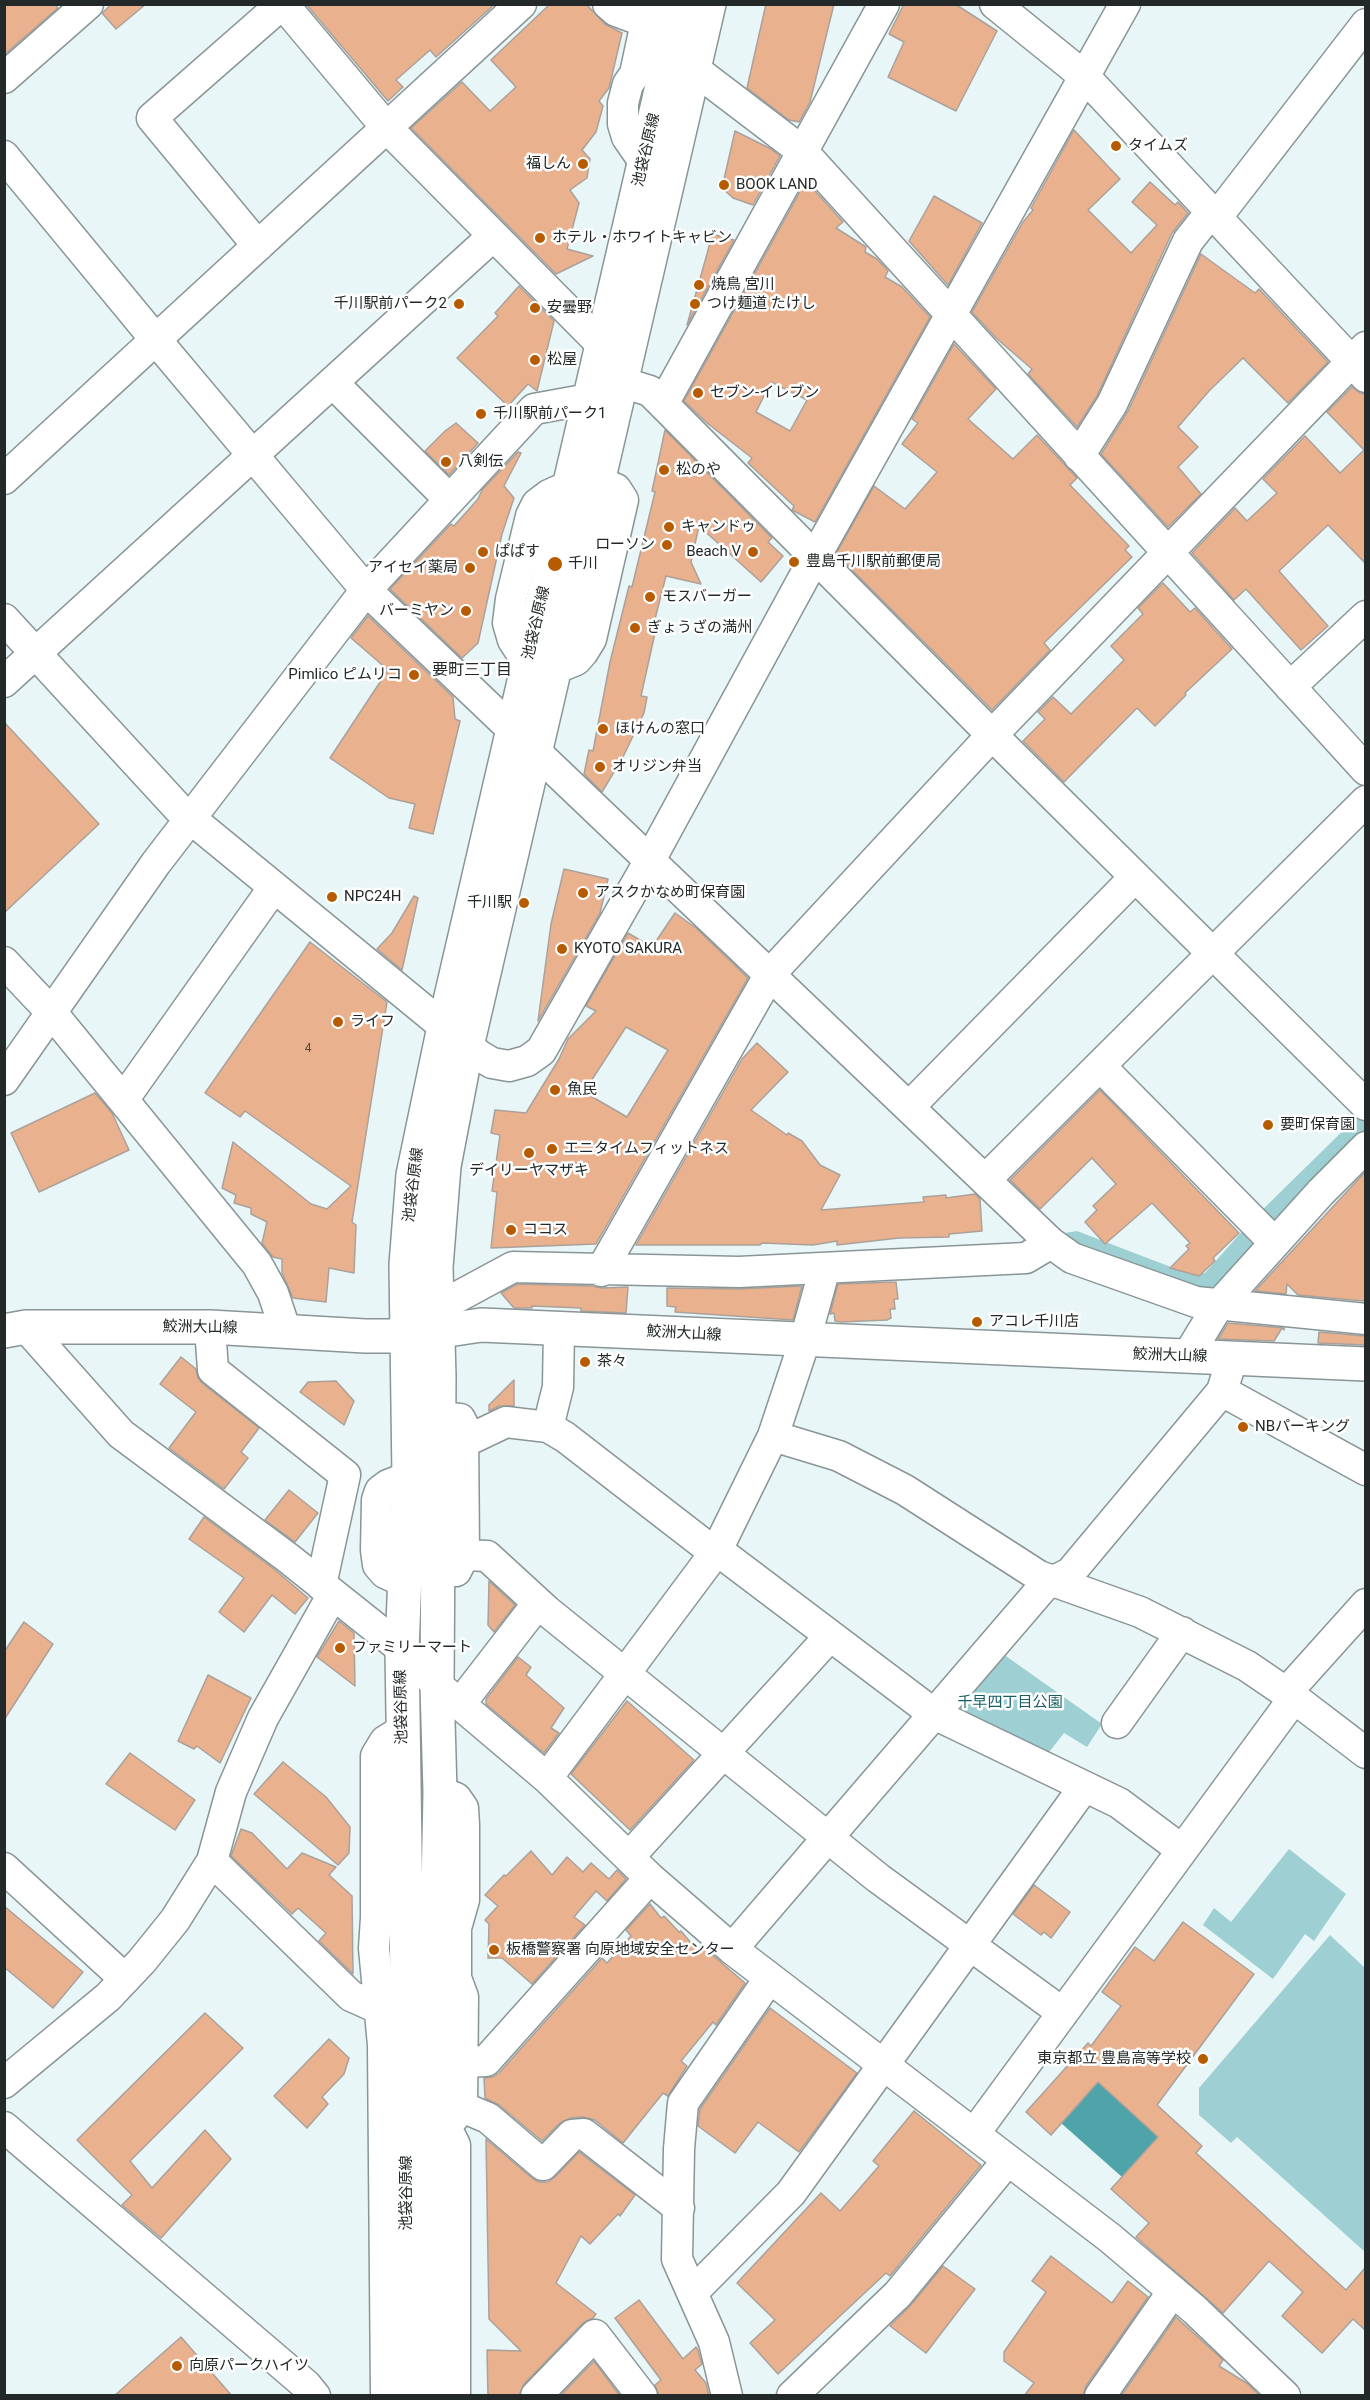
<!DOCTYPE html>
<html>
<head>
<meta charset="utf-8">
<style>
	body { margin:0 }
	#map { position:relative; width:1370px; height:2400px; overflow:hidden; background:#e8f6f7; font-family:Roboto,sans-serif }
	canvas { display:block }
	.frame { position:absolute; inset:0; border:6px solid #232828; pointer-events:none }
</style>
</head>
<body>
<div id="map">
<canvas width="1370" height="2400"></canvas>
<div class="frame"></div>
</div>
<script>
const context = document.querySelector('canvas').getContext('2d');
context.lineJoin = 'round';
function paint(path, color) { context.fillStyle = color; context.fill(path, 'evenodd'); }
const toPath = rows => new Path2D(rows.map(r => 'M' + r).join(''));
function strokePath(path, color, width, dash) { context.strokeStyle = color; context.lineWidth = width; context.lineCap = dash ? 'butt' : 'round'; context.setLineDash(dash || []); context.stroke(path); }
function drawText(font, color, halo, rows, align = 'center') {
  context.font = font + ' Roboto,"Noto Sans JP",sans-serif'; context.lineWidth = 5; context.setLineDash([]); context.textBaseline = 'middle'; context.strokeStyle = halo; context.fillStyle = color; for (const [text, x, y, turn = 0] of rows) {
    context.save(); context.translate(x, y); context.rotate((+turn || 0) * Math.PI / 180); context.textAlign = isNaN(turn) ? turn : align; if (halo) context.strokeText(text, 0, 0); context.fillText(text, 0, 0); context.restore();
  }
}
const green = toPath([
	[1359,1115,1365,1123,1362,1145,1273,1233,1255,1217],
	[1246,1227,1264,1242,1215,1296,1078,1252,1059,1234,1077,1231,1189,1274,1205,1273],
	[1003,1654,1102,1724,1087,1747,1064,1733,1043,1760,952,1716],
	[1289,1849,1346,1894,1314,1941,1305,1934,1273,1979,1203,1925,1214,1908,1231,1922],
	[1330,1935,1365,1968,1365,2252,1237,2137,1231,2143,1199,2115,1199,2088]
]);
const water = toPath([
	[1098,2082,1158,2137,1122,2177,1061,2123]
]);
const building = toPath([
	[4,4,54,4,58,8,4,55,4,4],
	[112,4,146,4,116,29,102,13,112,4],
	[306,4,495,4,436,57,430,50,396,80,403,87,388,101,306,4],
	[550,4,586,4,605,24,622,33,609,88,599,101,603,106,596,132,582,150,590,159,587,178,570,190,579,203,567,249,593,256,556,274,411,128,462,82,490,111,516,87,491,60,550,4],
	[766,4,834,4,810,102,799,122,789,120,747,88,766,4],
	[904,4,955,4,997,31,956,111,888,77,904,42,889,34,904,4],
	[1074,130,1120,179,1088,210,1131,253,1157,225,1132,202,1150,182,1175,205,1178,202,1188,213,1172,233,1097,396,1077,427,1028,374,1032,369,996,338,972,312,1023,222,1033,210,1031,208,1074,130],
	[735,131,771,149,780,156,753,205,733,198,722,188,735,131],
	[806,181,843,222,836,228,866,247,865,252,877,259,888,271,885,277,902,287,930,317,815,522,792,510,794,506,748,463,752,458,707,423,684,401,806,181],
	[771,382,807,400,790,431,756,412,771,382],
	[934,196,982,223,948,285,909,241,934,196],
	[712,234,734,240,687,325,707,254,712,234],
	[1201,254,1255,293,1259,289,1328,362,1288,403,1243,358,1209,391,1178,427,1198,447,1178,467,1201,494,1168,527,1101,454,1128,411,1201,254],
	[519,286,554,321,537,391,528,384,508,406,457,358,498,316,495,313,519,286],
	[954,344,996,389,968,419,1013,459,1037,435,1077,478,1070,485,1129,546,1125,550,1132,557,1044,643,1050,650,992,710,836,554,874,486,905,509,937,472,902,444,918,423,912,419,954,344],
	[1352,387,1360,393,1365,394,1365,563,1328,525,1279,571,1328,626,1301,650,1246,589,1234,600,1192,553,1235,508,1247,521,1277,493,1263,479,1305,436,1340,473,1364,450,1327,412,1352,387],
	[456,423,478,443,449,475,425,451,445,431,456,423],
	[665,430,772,538,768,542,783,556,761,582,699,526,691,562,701,584,666,576,654,623,657,624,641,696,647,697,644,713,623,757,602,792,584,774,589,750,593,751,610,662,629,586,632,587,655,492,652,491,665,430],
	[518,452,521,453,504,486,514,498,502,534,478,643,462,658,390,589,451,524,454,526,478,499,482,490,518,452],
	[1163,583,1190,612,1195,608,1232,649,1185,693,1186,695,1155,726,1137,708,1064,782,1023,741,1045,719,1038,712,1053,697,1071,714,1124,660,1111,646,1143,614,1138,608,1163,583],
	[368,616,453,697,455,719,460,721,433,834,409,828,415,804,389,798,330,758,388,670,351,638,368,616],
	[4,722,99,824,4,913,4,722],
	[564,869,608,879,600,913,538,1021,551,924,564,869],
	[414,896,418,898,402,970,377,949,392,933,414,896],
	[675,913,696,928,748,978,596,1244,491,1248,497,1192,492,1191,500,1135,491,1133,495,1110,526,1113,559,1059,568,1039,596,1011,586,1006,628,933,652,947,675,913],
	[626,1027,668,1050,627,1117,584,1092,626,1027],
	[310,942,387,1002,352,1222,356,1225,354,1273,329,1268,326,1302,293,1298,282,1273,282,1259,273,1257,262,1243,267,1222,251,1214,251,1208,234,1203,236,1195,222,1188,233,1142,311,1204,327,1209,351,1186,245,1111,240,1117,205,1093,310,942],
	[757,1043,788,1072,751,1110,787,1135,788,1133,802,1141,820,1165,840,1175,821,1210,924,1202,923,1197,946,1195,946,1198,975,1194,980,1199,982,1231,949,1234,949,1237,899,1238,837,1245,837,1241,813,1245,762,1243,760,1245,636,1245,742,1059,757,1043],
	[1100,1090,1239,1233,1213,1258,1215,1261,1199,1276,1170,1268,1189,1249,1186,1246,1190,1243,1152,1203,1105,1244,1085,1222,1097,1210,1093,1206,1116,1184,1092,1158,1040,1209,1010,1180,1100,1090],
	[95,1093,112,1113,129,1150,39,1192,11,1133,95,1093],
	[1365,1172,1365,1299,1363,1301,1298,1295,1287,1284,1286,1294,1255,1291,1365,1172],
	[896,1282,898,1299,894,1299,895,1309,890,1309,891,1318,887,1320,841,1322,835,1321,834,1313,830,1314,838,1284,896,1282],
	[517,1284,593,1286,601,1288,628,1287,626,1313,581,1311,581,1308,532,1306,532,1308,514,1308,501,1293,517,1284],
	[802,1286,793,1320,675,1312,676,1307,667,1306,667,1288,739,1289,802,1286],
	[1228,1323,1284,1328,1284,1330,1282,1328,1274,1341,1218,1339,1228,1323],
	[1319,1332,1365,1336,1365,1345,1318,1343,1319,1332],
	[181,1357,196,1369,198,1378,202,1383,259,1428,241,1452,248,1458,224,1489,169,1448,196,1412,160,1384,181,1357],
	[514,1380,514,1406,499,1406,489,1411,489,1405,514,1380],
	[336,1381,354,1401,344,1425,300,1392,308,1382,336,1381],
	[289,1490,318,1513,295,1542,265,1520,289,1490],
	[204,1517,274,1569,308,1598,295,1614,272,1595,244,1632,219,1612,244,1578,189,1539,204,1517],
	[489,1581,515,1605,494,1632,488,1625,489,1581],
	[339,1621,354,1633,355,1686,317,1657,339,1621],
	[24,1622,53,1644,4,1720,4,1652,24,1622],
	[518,1657,531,1667,526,1675,564,1708,551,1728,559,1733,544,1753,486,1704,486,1699,518,1657],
	[208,1675,251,1698,220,1763,197,1746,194,1749,178,1741,208,1675],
	[627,1701,694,1760,630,1830,571,1774,627,1701],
	[130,1753,195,1800,175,1830,106,1784,130,1753],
	[283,1762,326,1797,350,1827,349,1853,338,1865,254,1794,283,1762],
	[241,1829,252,1833,287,1869,302,1853,336,1867,329,1875,352,1896,353,1974,319,1941,326,1933,298,1908,292,1914,231,1856,241,1829],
	[531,1851,552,1875,567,1857,583,1872,591,1863,609,1879,617,1870,626,1879,607,1901,596,1891,574,1917,585,1925,532,1984,502,1958,488,1958,489,1924,485,1920,498,1906,485,1895,504,1875,506,1876,531,1851],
	[1034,1885,1070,1912,1051,1938,1044,1932,1041,1935,1013,1914,1034,1885],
	[650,1904,661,1918,664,1916,679,1932,681,1931,697,1950,702,1946,745,1983,716,2025,713,2022,681,2061,687,2066,668,2096,663,2093,623,2143,595,2120,583,2117,571,2118,560,2123,542,2141,499,2105,485,2098,484,2078,493,2077,499,2073,602,1958,607,1963,631,1936,626,1930,650,1904],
	[4,1906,83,1972,53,2008,4,1967,4,1906],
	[1183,1922,1254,1974,1157,2105,1202,2146,1196,2153,1346,2290,1365,2268,1365,2330,1353,2319,1322,2353,1282,2316,1303,2292,1269,2261,1223,2313,1136,2237,1149,2223,1111,2189,1158,2137,1098,2082,1051,2135,1026,2112,1088,2043,1091,2046,1121,2006,1102,1992,1135,1947,1154,1961,1183,1922],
	[770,2008,857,2073,799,2152,758,2122,735,2153,698,2126,700,2109,770,2008],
	[205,2013,243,2048,130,2161,152,2188,205,2130,231,2159,161,2238,122,2205,132,2195,77,2140,205,2013],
	[329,2039,349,2058,344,2074,322,2097,328,2104,307,2128,274,2096,329,2039],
	[914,2111,981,2165,890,2276,886,2273,778,2374,750,2343,775,2320,737,2283,821,2193,840,2211,879,2166,873,2161,914,2111],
	[486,2139,532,2178,539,2182,548,2182,555,2177,579,2152,635,2195,620,2216,618,2214,590,2244,581,2236,556,2283,596,2314,593,2318,583,2323,524,2384,519,2396,488,2396,487,2350,521,2351,489,2319,486,2139],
	[1051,2256,1112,2303,1128,2281,1148,2297,1086,2386,1083,2396,1024,2396,1034,2383,1004,2361,1004,2352,1046,2292,1032,2281,1051,2256],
	[943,2266,975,2289,926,2353,890,2326,911,2305,943,2266],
	[639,2300,683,2359,696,2347,698,2350,702,2364,695,2370,706,2383,709,2396,659,2396,655,2385,661,2380,615,2318,639,2300],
	[1176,2317,1223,2360,1219,2366,1248,2384,1260,2396,1121,2396,1176,2317],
	[181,2337,232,2396,114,2396,181,2337],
	[594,2361,620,2396,560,2396,594,2361]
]);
const minor = toPath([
	[283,4,386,127,601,344,621,382,650,391,663,404,992,735,1366,1105],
	[608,4,616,11,646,22],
	[995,4,1084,76,1366,377],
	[694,69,803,152,1366,770],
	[4,78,88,4],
	[4,156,156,340,366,590,1051,1243,1072,1258,1196,1302,1366,1319],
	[645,163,627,137,623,124,623,103,628,84,635,74,650,4],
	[1216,218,1366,24],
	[258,246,152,118,282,4],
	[333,383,449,499],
	[663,404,884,4],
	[1079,456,1112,404,1188,241,1211,212],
	[4,479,521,4],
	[4,619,179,809,480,1056,492,1063,509,1066,527,1061,541,1051,650,860,815,557,1125,4],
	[528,663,513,640,508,623,511,599,531,516,537,504,549,495,569,486],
	[554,669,576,660,583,652,591,639,623,500,616,489,598,482],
	[4,682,493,236],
	[1290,687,1366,616],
	[4,962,52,1013,257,1264,273,1293,286,1332],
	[1100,1066,1274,1242],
	[4,1080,156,863,366,590,534,409,589,399,610,388],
	[123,1100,274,887],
	[909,1107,1135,877],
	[985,1180,1366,801],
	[601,1271,770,974,992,735,1366,347],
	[437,1308,513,1267,739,1272,1026,1258,1051,1243],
	[26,1327,121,1434,288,1558,402,1649,437,1685,547,1778,650,1878,732,1949,1110,2238,1195,2310,1285,2396],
	[210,1327,213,1370,345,1475,321,1585],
	[1190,1357,1193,1347,1218,1306,1321,1192,1366,1147],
	[1222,1391,1366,1470],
	[438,1417,460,1419,463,1425,464,1555,456,1571],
	[548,1427,558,1387,559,1328],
	[773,1436,839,1456,905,1490,1039,1576,1140,1612,1247,1666,1294,1698,1366,1753],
	[462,1443,506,1422,548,1427,565,1437,715,1553],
	[717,1550,934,1714,1119,1803,1182,1850],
	[464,1555,487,1556,547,1611,878,1878,1063,2013],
	[405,1582,385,1573,378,1565,376,1550,377,1500,380,1491,388,1485,409,1477],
	[1286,1693,1366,1604],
	[460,1704,538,1603],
	[1117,1723,1182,1632],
	[547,1778,717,1550,773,1436,805,1340,825,1268],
	[440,1792,456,1798,463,1808,464,1825,464,1900,456,1928,456,1978,463,1997,462,2107,446,2127],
	[629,1857,830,1636],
	[212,1861,351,1996,380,2009],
	[4,1868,125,1979],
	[376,1918,376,1756,385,1741,403,1730],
	[732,1949,1044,1586,1070,1573,1222,1391,1232,1359],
	[463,2062,486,2061,650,1878],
	[4,2083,108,1997,142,1961,175,1920,212,1861,231,1792,263,1718,333,1594],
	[462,2107,488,2118,543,2165,572,2135,584,2134,679,2208],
	[437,2110,455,2145,455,2396],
	[4,2127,306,2385,315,2396],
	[974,2134,1294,1698],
	[693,2292,791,2193,1084,1787],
	[386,2396,383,2045,374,1948,376,1918,404,1887],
	[536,2396,595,2335,642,2396],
	[727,2396,714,2342,677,2259,679,2149,683,2103,769,1979],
	[792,2396,898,2294,1008,2160],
	[1100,2396,1173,2291]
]);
const major = toPath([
	[4,1331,26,1327,210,1327,365,1336,408,1336,481,1325,1366,1364],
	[406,2396,408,2048,402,1649,409,1477,406,1265,413,1175,444,1027,681,4],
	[432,2396,435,2042,440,1792,437,1685,439,1377,436,1267,444,1166,467,1046,709,4]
]);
const markers = [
	[1116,146,6,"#b65b00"],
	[583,164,6,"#b65b00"],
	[724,185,6,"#b65b00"],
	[540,238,6,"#b65b00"],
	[699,285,6,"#b65b00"],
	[459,304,6,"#b65b00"],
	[695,304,6,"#b65b00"],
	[535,308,6,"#b65b00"],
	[535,360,6,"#b65b00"],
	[698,393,6,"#b65b00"],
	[481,414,6,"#b65b00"],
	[446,462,6,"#b65b00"],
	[664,470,6,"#b65b00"],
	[669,527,6,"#b65b00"],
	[667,545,6,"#b65b00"],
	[483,552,6,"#b65b00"],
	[753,552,6,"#b65b00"],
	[794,562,6,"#b65b00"],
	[555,564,8,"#b65b00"],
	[470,568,6,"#b65b00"],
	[650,597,6,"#b65b00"],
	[466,611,6,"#b65b00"],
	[635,628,6,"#b65b00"],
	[414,675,6,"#b65b00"],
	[603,729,6,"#b65b00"],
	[600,767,6,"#b65b00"],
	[583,893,6,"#b65b00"],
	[332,897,6,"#b65b00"],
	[524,903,6,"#b65b00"],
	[562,949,6,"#b65b00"],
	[338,1022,6,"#b65b00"],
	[555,1090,6,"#b65b00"],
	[1268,1125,6,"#b65b00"],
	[552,1149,6,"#b65b00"],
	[529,1153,6,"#b65b00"],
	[511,1230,6,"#b65b00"],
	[977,1322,6,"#b65b00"],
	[585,1362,6,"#b65b00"],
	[1243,1427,6,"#b65b00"],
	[340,1648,6,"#b65b00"],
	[494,1950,6,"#b65b00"],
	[1203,2059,6,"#b65b00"],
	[177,2366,6,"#b65b00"]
];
const numberNames = [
	["4",308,1049]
];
const poiNames = [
	["タイムズ",1128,146],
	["福しん",571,164,"right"],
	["BOOK LAND",736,185],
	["ホテル・ホワイトキャビン",552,238],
	["焼鳥 宮川",711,285],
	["千川駅前パーク2",447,304,"right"],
	["つけ麺道 たけし",707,304],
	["安曇野",547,308],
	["松屋",547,360],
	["セブン-イレブン",710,393],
	["千川駅前パーク1",493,414],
	["八剣伝",458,462],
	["松のや",676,470],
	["キャンドゥ",681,527],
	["ローソン",655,545,"right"],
	["ぱぱす",495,552],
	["Beach V",741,552,"right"],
	["豊島千川駅前郵便局",806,562],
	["千川",568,564],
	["アイセイ薬局",458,568,"right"],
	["モスバーガー",662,597],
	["バーミヤン",454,611,"right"],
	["ぎょうざの満州",647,628],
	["Pimlico ピムリコ",402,675,"right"],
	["ほけんの窓口",615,729],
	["オリジン弁当",612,767],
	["アスクかなめ町保育園",595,893],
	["NPC24H",344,897],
	["千川駅",512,903,"right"],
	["KYOTO SAKURA",574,949],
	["ライフ",350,1022],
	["魚民",567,1090],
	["要町保育園",1280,1125],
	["エニタイムフィットネス",564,1149],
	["デイリーヤマザキ",529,1171,"center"],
	["ココス",523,1230],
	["アコレ千川店",989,1322],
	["茶々",597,1362],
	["NBパーキング",1255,1427],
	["ファミリーマート",352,1648],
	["板橋警察署 向原地域安全センター",506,1950],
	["東京都立 豊島高等学校",1191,2059,"right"],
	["向原パークハイツ",189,2366]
];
const streetNames = [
	["池袋谷原線",647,150,-77],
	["池袋谷原線",537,623,-77],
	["池袋谷原線",414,1185,-83],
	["鮫洲大山線",200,1328,1],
	["鮫洲大山線",684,1334,3],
	["鮫洲大山線",1170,1356,2],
	["池袋谷原線",402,1707,-91],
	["池袋谷原線",407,2193,-90]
];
const parkNames = [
	["千早四丁目公園",1010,1703]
];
const neighbourhoodNames = [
	["要町三丁目",472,671]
];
paint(green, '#9ecfd2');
paint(water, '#4fa4a9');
paint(building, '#e9b18d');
strokePath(building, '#aba19b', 1.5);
strokePath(minor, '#899596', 33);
strokePath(major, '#899596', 36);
strokePath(minor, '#fff', 30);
strokePath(major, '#fff', 33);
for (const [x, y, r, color] of markers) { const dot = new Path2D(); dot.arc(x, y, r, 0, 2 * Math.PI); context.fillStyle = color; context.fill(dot); strokePath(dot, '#fff', 2); }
drawText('12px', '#544a41', null, numberNames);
drawText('15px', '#232828', '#fff', poiNames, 'left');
drawText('15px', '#232828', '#fff', streetNames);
drawText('15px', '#175e62', '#fff', parkNames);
drawText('16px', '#232828', '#fff', neighbourhoodNames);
</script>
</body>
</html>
